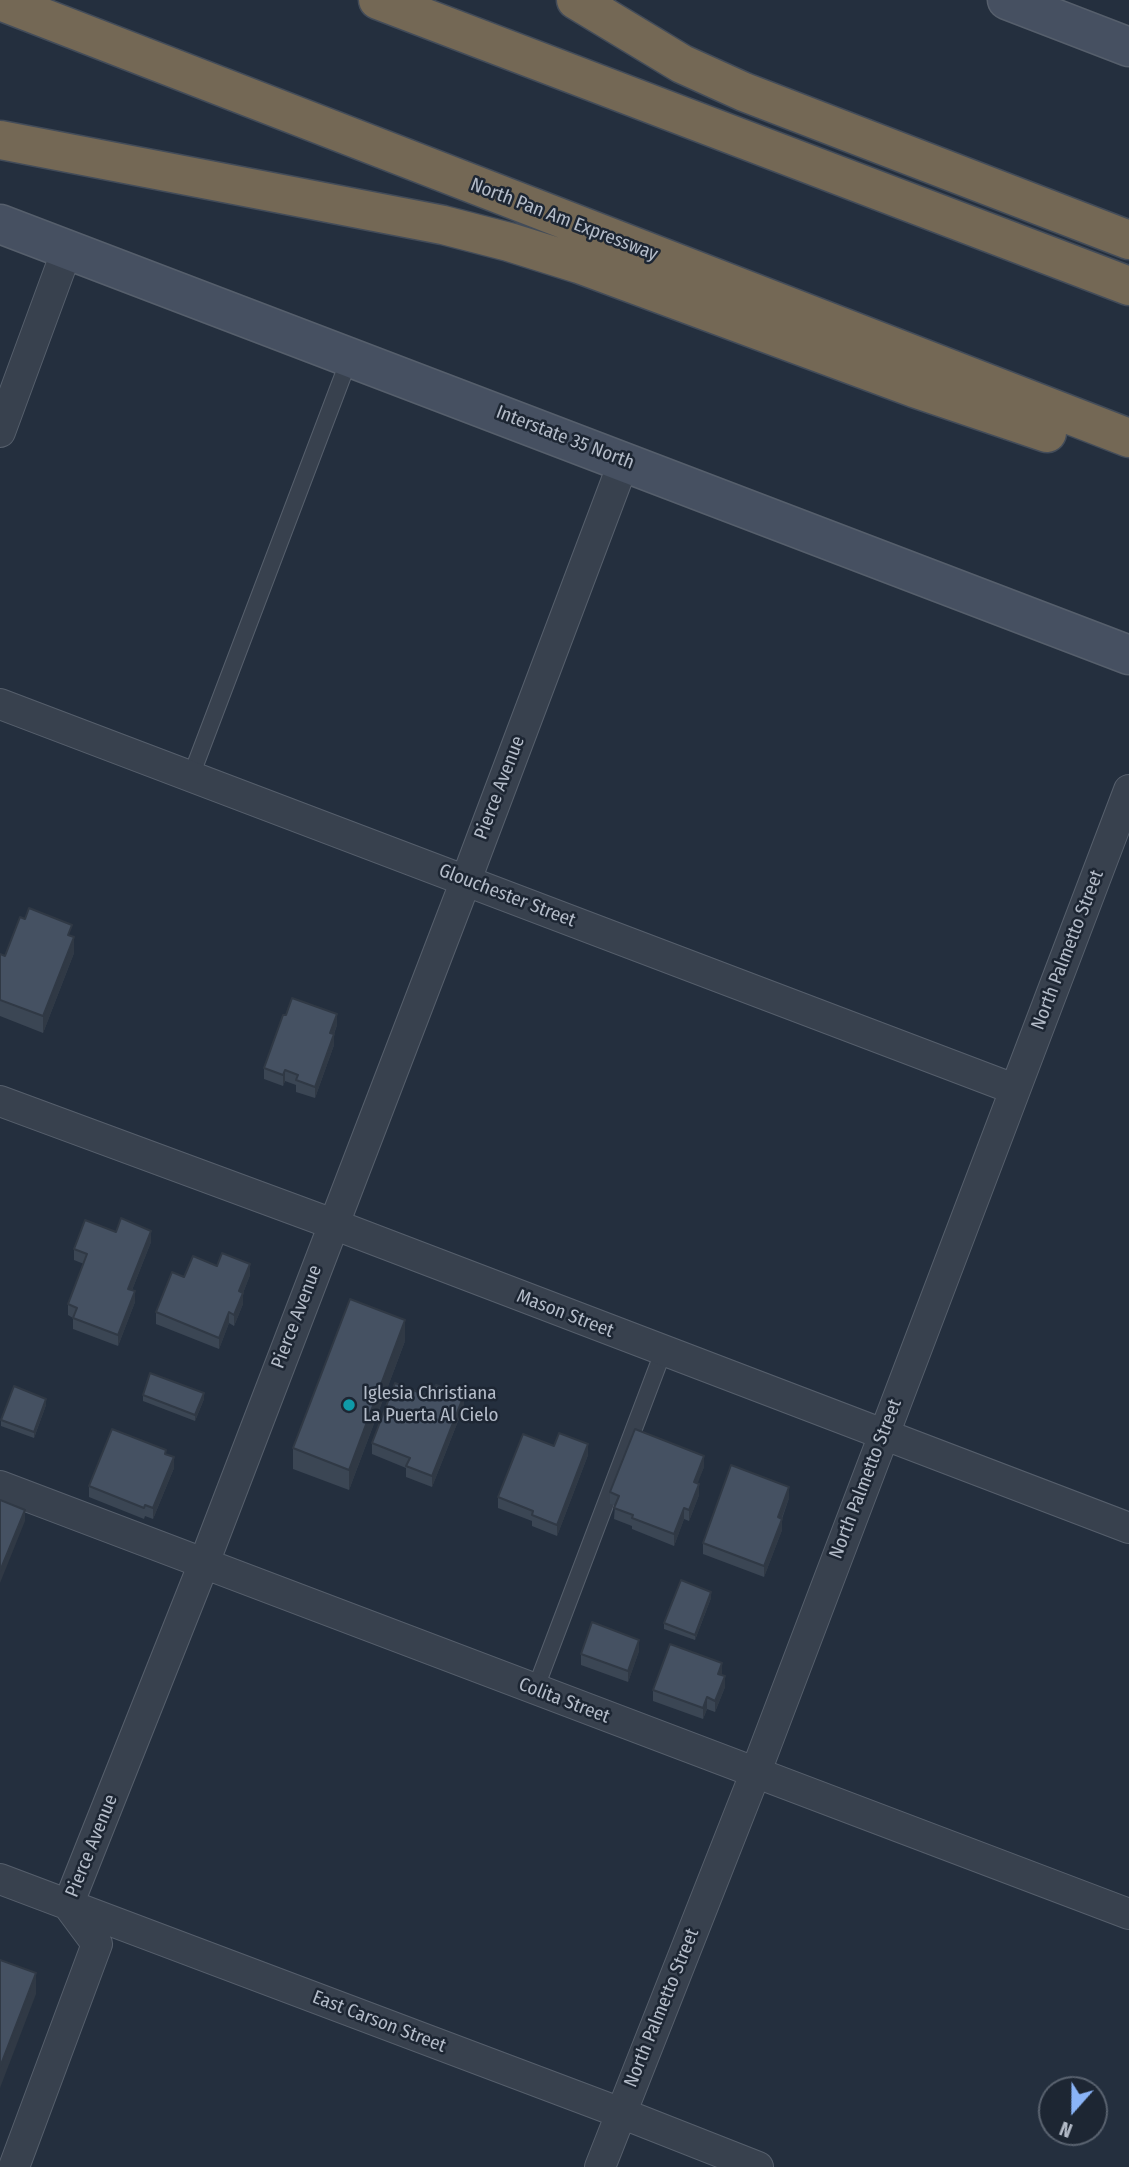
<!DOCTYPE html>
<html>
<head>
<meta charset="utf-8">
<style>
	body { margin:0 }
	#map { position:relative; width:1129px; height:2167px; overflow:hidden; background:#242f3e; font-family:"Fira Sans Condensed",sans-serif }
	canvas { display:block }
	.north { position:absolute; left:1038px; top:2076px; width:70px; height:70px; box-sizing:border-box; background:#1d2633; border:2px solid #59626f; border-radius:50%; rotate:201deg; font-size:19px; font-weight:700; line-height:28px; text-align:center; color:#b4bcc9 }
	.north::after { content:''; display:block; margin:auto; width:24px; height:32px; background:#8ab4f8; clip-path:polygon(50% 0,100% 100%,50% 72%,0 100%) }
</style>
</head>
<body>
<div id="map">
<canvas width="1129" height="2167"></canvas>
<div class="north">N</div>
</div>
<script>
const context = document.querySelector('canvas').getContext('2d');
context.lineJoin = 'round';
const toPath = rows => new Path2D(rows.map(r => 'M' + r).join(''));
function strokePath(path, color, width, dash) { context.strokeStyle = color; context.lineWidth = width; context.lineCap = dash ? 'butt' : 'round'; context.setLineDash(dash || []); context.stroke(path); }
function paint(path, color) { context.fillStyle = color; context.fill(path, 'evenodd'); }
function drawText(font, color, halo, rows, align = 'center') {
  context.font = font + ' "Fira Sans Condensed",sans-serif'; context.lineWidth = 5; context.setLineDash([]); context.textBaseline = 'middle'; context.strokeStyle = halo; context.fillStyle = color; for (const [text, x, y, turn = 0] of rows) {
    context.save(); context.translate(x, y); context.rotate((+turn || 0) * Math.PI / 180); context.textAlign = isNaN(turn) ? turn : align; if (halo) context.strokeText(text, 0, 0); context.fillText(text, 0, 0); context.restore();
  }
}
const service = toPath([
	[191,776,350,357],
	[535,1690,663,1352]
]);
const minor = toPath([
	[0,432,67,250],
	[0,704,1014,1089],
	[0,1101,333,1224,1129,1528],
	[0,1486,1129,1914],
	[0,1879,621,2113,758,2167],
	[14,2167,97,1944,68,1905,204,1563,466,880,624,461],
	[600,2167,755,1774,1129,790]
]);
const secondary = toPath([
	[1007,0,1129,47],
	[0,224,1129,655]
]);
const motorway = toPath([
	[378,0,1129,286],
	[576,0,682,64,744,92,1129,240],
	[0,1,1129,438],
	[0,140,443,225,509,242,579,264,914,388,1047,433]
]);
const wall = toPath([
	[72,936,74,953,43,1033,0,1016,0,954,5,956],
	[337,1025,334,1034,334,1045,315,1098,296,1092,296,1085,285,1081,283,1086,264,1079,264,1068],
	[116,1232,151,1242,132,1290,135,1302,118,1346,73,1329,73,1318,68,1315,68,1304,84,1264,74,1260,74,1249],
	[217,1266,250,1275,243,1293,243,1304,234,1326,229,1323,219,1349,156,1324,156,1312],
	[405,1341,349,1490,293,1469,293,1448],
	[143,1395,204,1399,195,1421,143,1401],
	[431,1397,464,1406,432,1487,406,1477,406,1468,372,1454,372,1443],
	[46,1405,34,1438,1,1426,1,1420],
	[554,1446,588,1455,557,1536,532,1526,532,1521,498,1508,498,1497],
	[166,1454,174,1468,153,1519,145,1516,144,1519,89,1497,89,1486],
	[704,1467,697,1483,699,1495,689,1521,684,1519,674,1546,632,1529,632,1526,614,1519,615,1505,610,1504,610,1492],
	[789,1498,782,1519,782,1530,764,1577,703,1554,703,1543],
	[711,1598,695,1640,664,1629,664,1623],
	[639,1651,628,1682,581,1665,581,1654],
	[722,1675,725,1687,715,1712,707,1709,703,1719,653,1701,653,1690]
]);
const shadedWall = toPath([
	[74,937,74,953,43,1033,43,1016],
	[337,1014,337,1025,330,1044,330,1033],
	[334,1034,334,1045,315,1098,315,1087],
	[285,1070,285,1081,283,1086,283,1075],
	[151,1231,151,1242,128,1300,128,1289],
	[250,1264,250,1275,239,1303,239,1291],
	[135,1291,135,1302,118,1346,118,1335],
	[243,1293,243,1304,234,1326,234,1315],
	[229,1312,229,1323,219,1349,219,1338],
	[405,1320,405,1341,349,1490,349,1470],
	[204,1393,204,1399,195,1421,195,1415],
	[464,1395,464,1406,432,1487,432,1476],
	[46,1399,46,1405,34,1438,34,1432],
	[588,1444,588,1455,557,1536,557,1525],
	[704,1456,704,1467,694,1493,694,1482],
	[174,1457,174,1468,153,1519,153,1508],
	[699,1484,699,1495,689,1521,689,1510],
	[789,1487,789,1498,778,1528,778,1517],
	[684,1508,684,1519,674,1546,674,1534],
	[25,1510,25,1521,0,1583,0,1571],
	[782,1519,782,1530,764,1577,764,1566],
	[711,1592,711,1598,695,1640,695,1635],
	[639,1640,639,1651,628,1682,628,1671],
	[722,1663,722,1674,718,1685,718,1674],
	[725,1676,725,1687,715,1712,715,1701],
	[707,1697,707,1709,703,1719,703,1708],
	[36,1973,36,1994,0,2088,0,2067]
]);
const building = toPath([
	[29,908,72,925,68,935,74,937,43,1016,0,1000,0,954,5,956,20,917,25,919,29,908],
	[292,998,337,1014,330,1033,334,1034,315,1087,296,1080,298,1075,285,1070,283,1075,264,1068,283,1015,286,1015,292,998],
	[121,1218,151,1231,128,1289,135,1291,118,1335,73,1318,77,1308,68,1304,87,1254,74,1249,85,1220,116,1232,121,1218],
	[222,1253,250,1264,239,1291,243,1293,234,1315,229,1312,219,1338,156,1312,172,1272,184,1277,193,1256,217,1266,222,1253],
	[350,1299,405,1320,349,1470,293,1448,350,1299],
	[150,1373,204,1393,195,1415,143,1395,150,1373],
	[395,1383,431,1397,436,1385,464,1395,432,1476,406,1466,410,1458,372,1443,395,1383],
	[14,1386,46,1399,34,1432,1,1420,14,1386],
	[112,1429,166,1450,165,1454,174,1457,153,1508,145,1505,144,1508,89,1486,112,1429],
	[635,1429,704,1456,694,1482,699,1484,689,1510,684,1508,674,1534,632,1518,633,1515,614,1508,619,1496,610,1492,635,1429],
	[559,1433,588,1444,557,1525,532,1515,533,1511,498,1497,523,1434,554,1446,559,1433],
	[731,1465,789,1487,778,1517,782,1519,764,1566,703,1543,731,1465],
	[0,1500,25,1510,0,1571,0,1500],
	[681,1580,711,1592,695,1635,664,1623,681,1580],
	[592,1622,639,1640,628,1671,581,1654,592,1622],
	[670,1644,722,1663,718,1674,725,1676,715,1701,707,1697,703,1708,653,1690,670,1644],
	[0,1960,36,1973,0,2067,0,1960]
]);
const markers = [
	[349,1405,7,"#0f9aa8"]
];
const streetNames = [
	["North Pan Am Expressway",564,220,21],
	["Interstate 35 North",565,438,21],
	["Pierce Avenue",500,788,-69],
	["Glouchester Street",507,896,21],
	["North Palmetto Street",1068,950,-69],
	["Mason Street",565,1314,21],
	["Pierce Avenue",297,1317,-69],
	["North Palmetto Street",866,1479,-69],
	["Colita Street",564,1701,21],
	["Pierce Avenue",92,1846,-68],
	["North Palmetto Street",662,2008,-68],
	["East Carson Street",379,2022,21]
];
const poiNames = [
	["Iglesia Christiana",363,1394],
	["La Puerta Al Cielo",363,1416]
];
strokePath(service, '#565f6c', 18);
strokePath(minor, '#565f6c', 32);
strokePath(secondary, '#565f6c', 41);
strokePath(motorway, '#434c59', 41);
strokePath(service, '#38414e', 16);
strokePath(minor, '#38414e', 30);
strokePath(secondary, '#465061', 38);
strokePath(motorway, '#746855', 38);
paint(wall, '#3b4654');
paint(shadedWall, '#303945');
paint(building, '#455162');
strokePath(building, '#303945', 2);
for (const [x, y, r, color] of markers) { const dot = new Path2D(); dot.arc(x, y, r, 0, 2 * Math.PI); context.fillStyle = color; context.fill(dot); strokePath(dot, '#1d2633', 2.5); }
drawText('19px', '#b4bcc9', '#1d2633', streetNames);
drawText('19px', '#b4bcc9', '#1d2633', poiNames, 'left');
</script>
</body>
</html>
